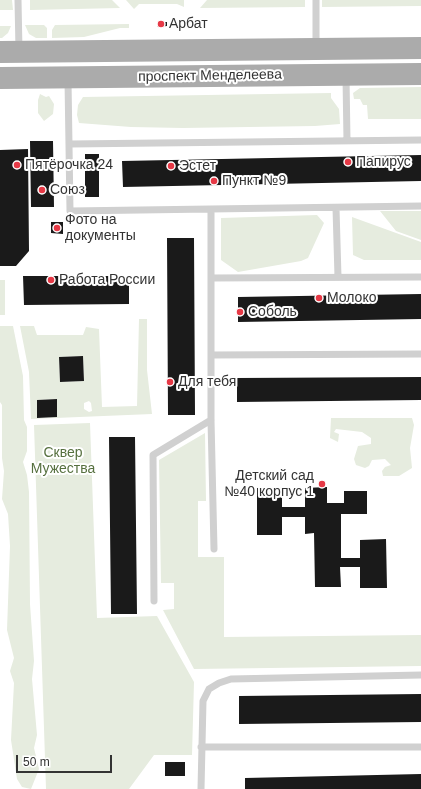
<!DOCTYPE html>
<html>
<head>
<meta charset="utf-8">
<style>
	body { margin:0 }
	#map { position:relative; width:421px; height:789px; overflow:hidden; background:#fff; font-family:Helvetica,sans-serif }
	canvas { display:block }
	.scale { position:absolute; left:16px; top:755px; width:96px; height:18px; box-sizing:border-box; border:2px solid #333; border-top:0; padding-left:5px; font-size:12px; line-height:14px; white-space:nowrap; color:#333; -webkit-text-stroke:3px #fff; paint-order:stroke }
</style>
</head>
<body>
<div id="map">
<canvas width="421" height="789"></canvas>
<div class="scale">50 m</div>
</div>
<script>
const context = document.querySelector('canvas').getContext('2d');
context.lineJoin = 'round';
function paint(path, color) { context.fillStyle = color; context.fill(path, 'evenodd'); }
const toPath = rows => new Path2D(rows.map(r => 'M' + r).join(''));
function strokePath(path, color, width, dash) { context.strokeStyle = color; context.lineWidth = width; context.lineCap = dash ? 'butt' : 'round'; context.setLineDash(dash || []); context.stroke(path); }
function drawText(font, color, halo, rows, align = 'center') {
  context.font = font + ' Helvetica,sans-serif'; context.lineWidth = 4; context.setLineDash([]); context.textBaseline = 'middle'; context.strokeStyle = halo; context.fillStyle = color; for (const [text, x, y, turn = 0] of rows) {
    context.save(); context.translate(x, y); context.rotate((+turn || 0) * Math.PI / 180); context.textAlign = isNaN(turn) ? turn : align; if (halo) context.strokeText(text, 0, 0); context.fillText(text, 0, 0); context.restore();
  }
}
const green = toPath([
	[0,0,12,0,13,10,0,10],
	[30,0,112,0,120,8,30,10],
	[126,0,184,0,184,7,177,4,139,4,134,9],
	[207,0,305,0,305,7,200,8],
	[322,0,421,0,421,6,322,7],
	[129,24,129,28,120,28,84,37,52,38,52,30,55,25],
	[25,25,44,25,47,28,47,38,36,38,29,34],
	[0,26,11,26,8,33,2,38,0,38],
	[421,87,421,119,368,119,367,105,363,105,360,99,354,99,353,93,360,88],
	[331,93,331,98,339,109,340,124,315,126,183,128,131,127,79,123,77,115,78,105,83,97],
	[40,94,46,97,49,96,54,104,53,114,44,121,38,113,38,100],
	[380,211,421,211,421,240,396,231],
	[317,215,324,223,308,258,301,261,238,272,221,260,221,218],
	[352,217,421,242,421,260,364,260,353,255],
	[0,280,5,280,5,315,0,315],
	[139,319,147,319,147,370,152,414,31,419,29,372,20,326,34,326,37,335,83,335,86,327,99,329,102,407,137,406],
	[83,356,84,381,60,382,59,357],
	[57,399,57,417,37,418,37,400],
	[89,401,91,403,92,411,89,412,84,409,84,403],
	[0,326,13,326,23,376,24,420,27,427,27,451,23,462,27,475,29,492,30,604,34,661,32,679,37,735,34,748,39,769,31,789,22,787,17,779,11,740,14,683,10,671,14,658,7,630,10,546,8,514,2,499,4,471,2,458,2,405,0,402],
	[331,418,412,418,414,425,410,448,412,468,399,476,383,476,382,471,385,467,391,465,385,459,372,460,369,466,365,468,356,465,354,459,358,446,371,444,371,438,362,432,336,429,334,432,339,434,338,442,330,438],
	[90,423,97,618,157,616,194,682,192,755,154,755,129,789,46,789,34,425],
	[205,433,206,501,198,501,198,557,224,557,224,637,421,635,421,666,194,669,163,610,174,609,174,583,161,583,159,460]
]);
const building = toPath([
	[157,22,167,22,167,26,157,27],
	[30,141,53,141,54,207,31,207],
	[28,149,29,251,16,266,0,266,0,150],
	[85,154,99,154,99,197,85,197],
	[421,155,421,181,123,187,122,161],
	[51,222,63,222,63,234,51,233],
	[167,238,194,238,195,415,168,415],
	[23,276,129,276,129,304,24,305],
	[421,294,421,319,238,322,238,297],
	[83,356,84,381,60,382,59,357],
	[421,377,421,400,237,402,237,378],
	[57,399,57,417,37,418,37,400],
	[109,437,135,437,137,614,111,614],
	[282,487,282,507,305,507,305,488,327,487,327,503,344,503,344,491,367,491,367,514,341,514,341,558,360,558,360,540,386,539,387,588,360,588,360,567,340,567,341,587,315,587,314,533,305,534,305,517,282,517,282,535,257,535,257,488],
	[421,694,421,722,239,724,239,696],
	[165,762,185,762,185,776,165,776],
	[421,774,421,789,245,789,245,778]
]);
const service = toPath([
	[18,0,19,50],
	[316,0,316,46],
	[346,77,347,141],
	[68,80,70,211,421,206],
	[70,144,421,140],
	[336,208,338,277],
	[211,210,211,420,214,549],
	[211,278,421,277],
	[211,355,421,354],
	[154,601,153,455,211,420],
	[201,747,421,747],
	[201,789,203,701,209,689,219,683,231,679,421,675]
]);
const primary = toPath([
	[0,52,421,48],
	[0,78,421,74]
]);
const markers = [
	[161,24,4,"#e63946"],
	[348,162,4,"#e63946"],
	[17,165,4,"#e63946"],
	[171,166,4,"#e63946"],
	[214,181,4,"#e63946"],
	[42,190,4,"#e63946"],
	[57,228,4,"#e63946"],
	[51,280,4,"#e63946"],
	[319,298,4,"#e63946"],
	[240,312,4,"#e63946"],
	[170,382,4,"#e63946"],
	[322,484,4,"#e63946"]
];
const poiNames = [
	["Арбат",169,24],
	["Папирус",356,162],
	["Пятёрочка 24",25,165],
	["Эстет",179,166],
	["Пункт №9",222,181],
	["Союз",50,190],
	["Фото на",65,220],
	["документы",65,236],
	["Работа России",59,280],
	["Молоко",327,298],
	["Соболь",248,312],
	["Для тебя",178,382],
	["Детский сад",314,476,"right"],
	["№40 корпус 1",314,492,"right"]
];
const streetNames = [
	["проспект Менделеева",210,76,-1]
];
const parkNames = [
	["Сквер",63,453],
	["Мужества",63,469]
];
paint(green, '#e6ecdf');
paint(building, '#1a1a1a');
strokePath(service, '#d0d0d0', 7);
strokePath(primary, '#ababab', 22);
for (const [x, y, r, color] of markers) { const dot = new Path2D(); dot.arc(x, y, r, 0, 2 * Math.PI); context.fillStyle = color; context.fill(dot); strokePath(dot, '#fff', 1.5); }
drawText('14px', '#333', '#fff', poiNames, 'left');
drawText('14px', '#333', '#fff', streetNames);
drawText('14px', '#56703f', '#fff', parkNames);
</script>
</body>
</html>
